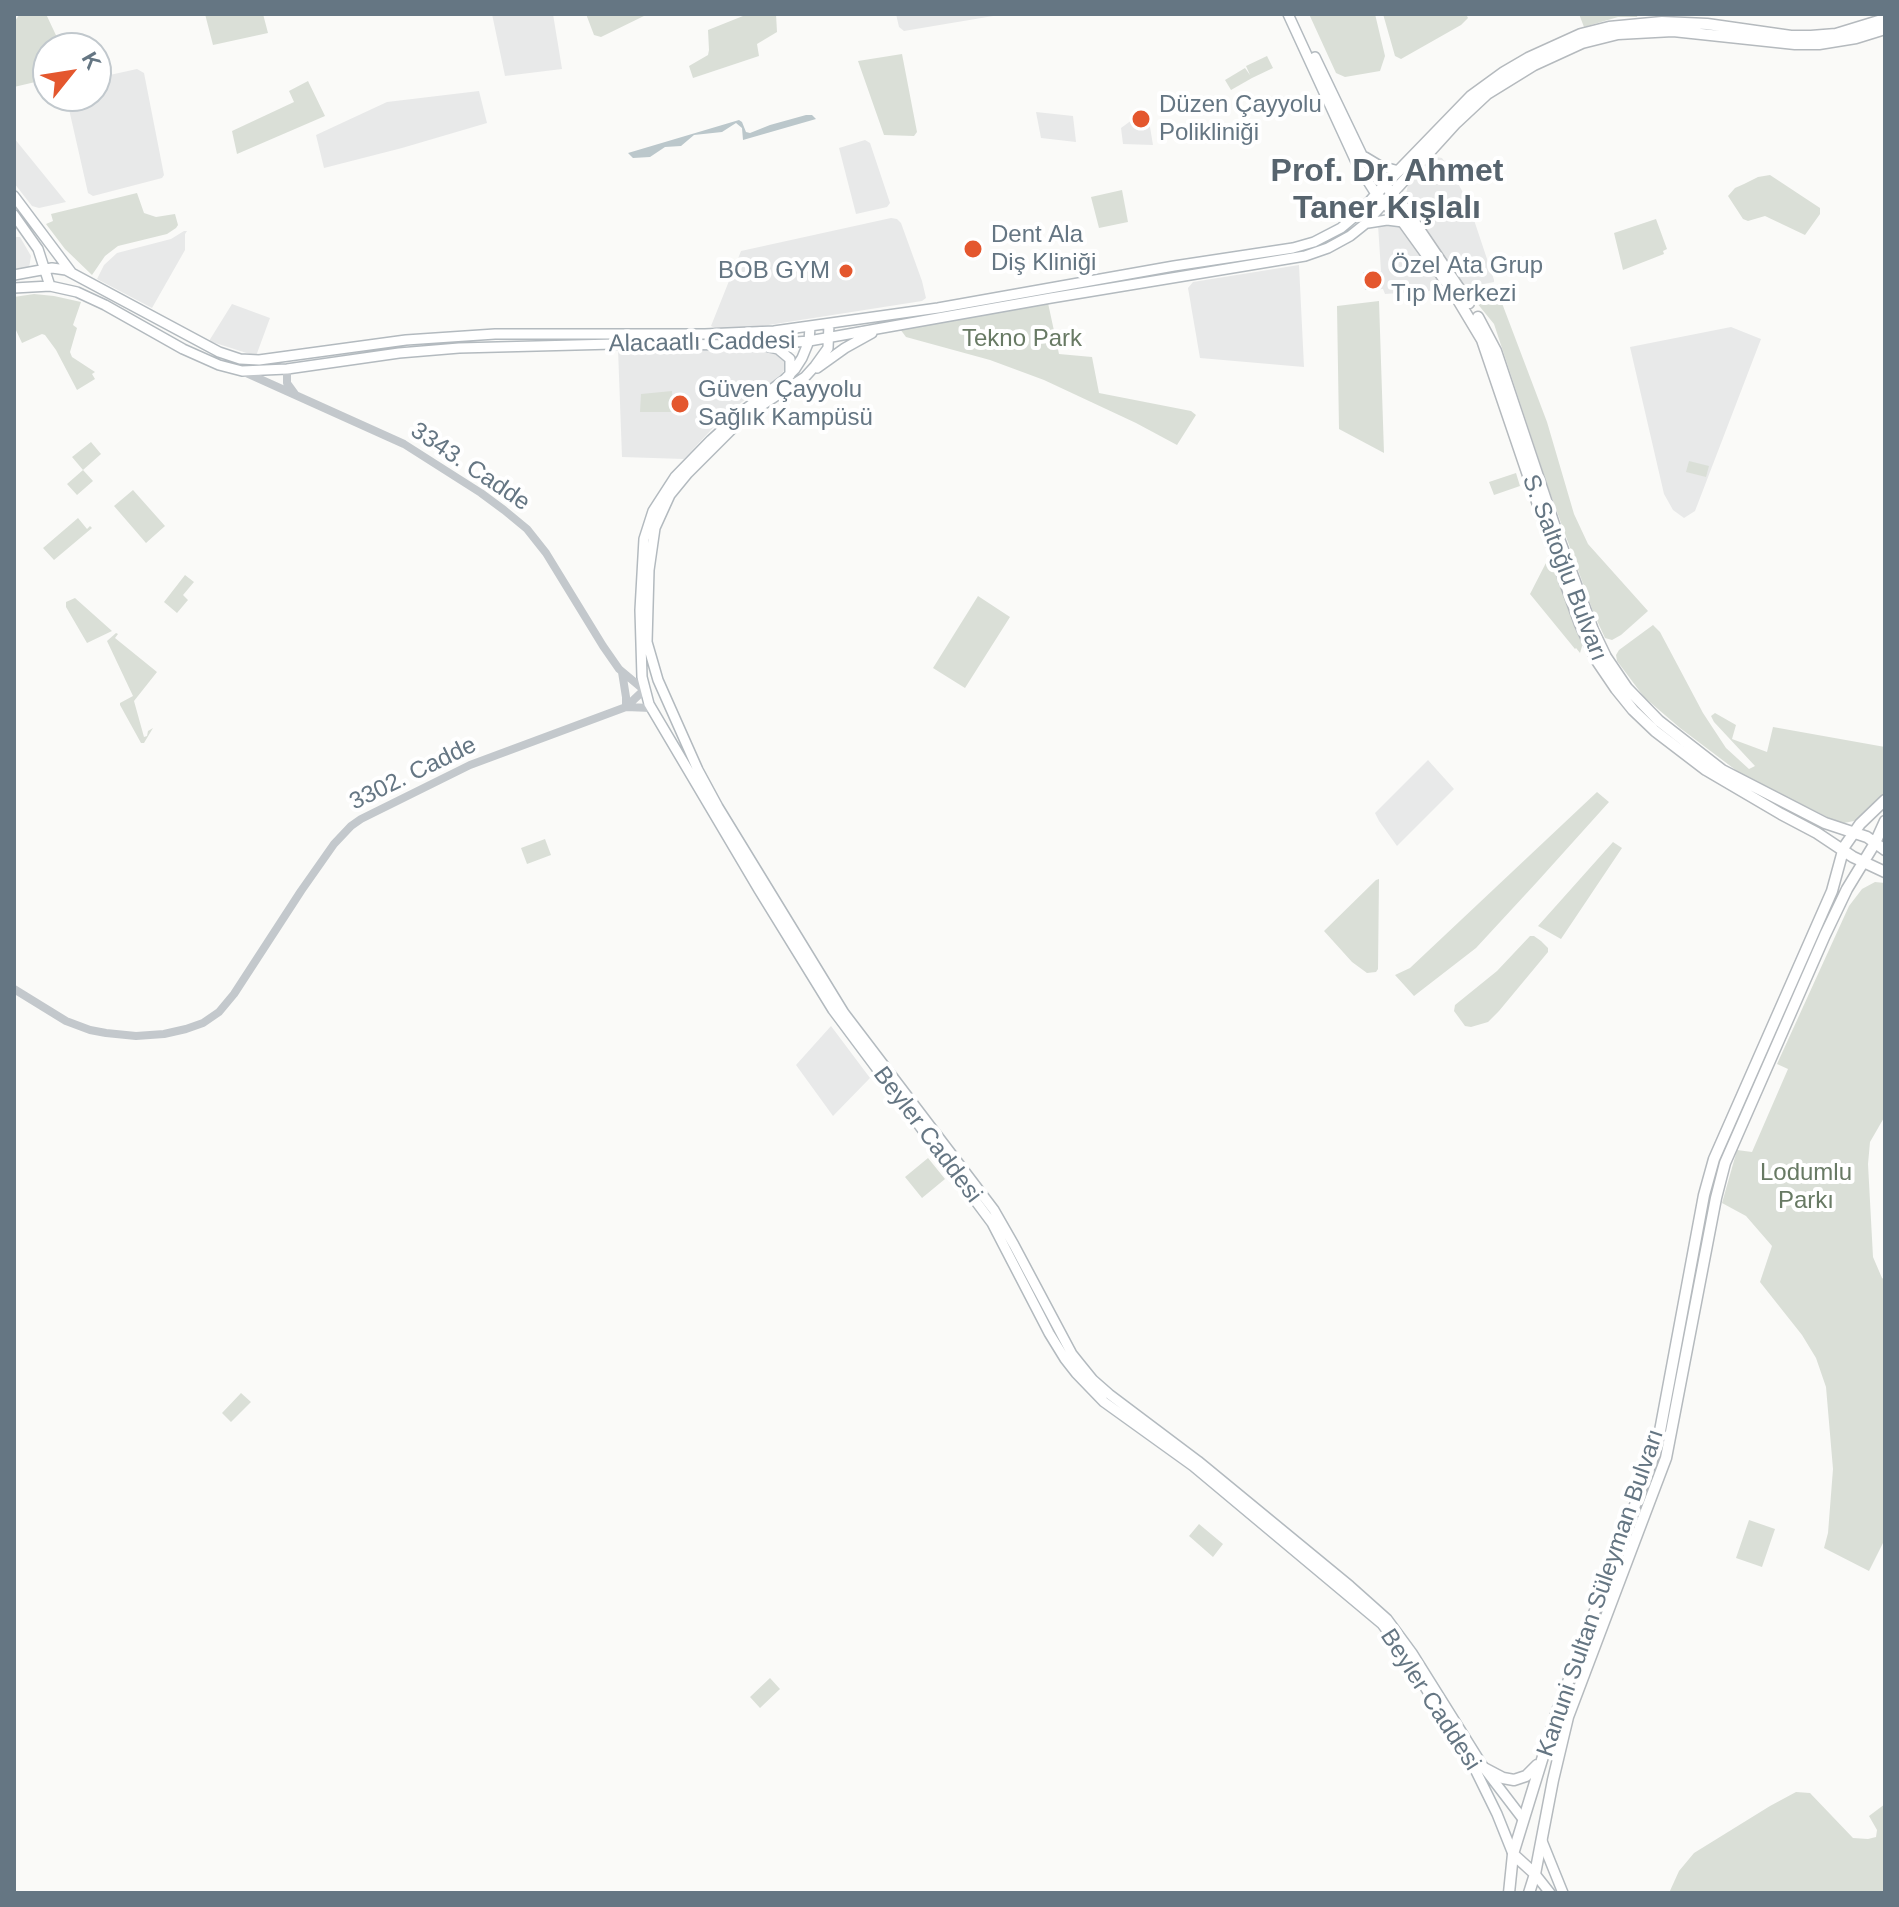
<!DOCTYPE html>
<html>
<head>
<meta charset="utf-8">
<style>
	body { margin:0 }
	#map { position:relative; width:1899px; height:1907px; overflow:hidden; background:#fafaf8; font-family:Arial,sans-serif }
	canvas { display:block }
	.frame { position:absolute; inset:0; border:16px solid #657683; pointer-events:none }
	.north { position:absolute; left:32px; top:32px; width:80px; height:80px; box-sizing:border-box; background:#fff; border:2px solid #c1c8cd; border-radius:50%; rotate:60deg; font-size:22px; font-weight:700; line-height:32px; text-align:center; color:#657683 }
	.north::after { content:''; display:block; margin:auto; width:28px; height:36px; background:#e4572e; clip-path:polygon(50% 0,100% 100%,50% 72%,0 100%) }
</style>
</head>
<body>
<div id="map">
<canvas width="1899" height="1907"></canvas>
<div class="frame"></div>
<div class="north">K</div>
</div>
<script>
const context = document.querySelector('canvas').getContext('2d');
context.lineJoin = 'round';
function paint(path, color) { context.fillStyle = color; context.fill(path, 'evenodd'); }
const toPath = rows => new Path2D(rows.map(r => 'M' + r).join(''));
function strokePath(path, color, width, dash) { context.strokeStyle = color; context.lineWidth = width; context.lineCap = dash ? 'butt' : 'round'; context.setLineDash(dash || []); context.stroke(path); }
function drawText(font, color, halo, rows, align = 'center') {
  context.font = font + ' Arial,sans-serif'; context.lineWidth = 8; context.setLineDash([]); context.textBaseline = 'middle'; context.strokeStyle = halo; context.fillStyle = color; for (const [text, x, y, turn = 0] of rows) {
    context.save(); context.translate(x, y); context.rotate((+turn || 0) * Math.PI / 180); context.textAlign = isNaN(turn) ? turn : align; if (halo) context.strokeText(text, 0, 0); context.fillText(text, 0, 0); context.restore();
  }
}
const built = toPath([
	[492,14,553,14,562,69,505,76],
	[896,14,1005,14,904,31,899,27],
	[137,69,144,73,164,175,162,178,93,196,88,193,66,96,96,96,96,78],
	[479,91,487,123,402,148,324,168,316,135,387,102],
	[1147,109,1153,145,1123,144,1121,128],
	[1036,112,1073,116,1076,142,1041,138],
	[14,138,66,202,39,208,32,206,14,183],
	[865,140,870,143,890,203,887,207,856,214,839,148],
	[1429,156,1442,158,1453,174,1468,202,1494,280,1494,282,1464,288,1408,203,1406,194,1409,180],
	[891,218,897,219,901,223,922,281,926,298,922,301,743,329,715,328,711,326,741,251],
	[1396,224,1403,228,1444,290,1385,294,1383,289,1365,290,1363,272,1381,271,1378,225],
	[184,231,187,231,185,234,185,250,152,308,97,279,104,265,117,253,171,239],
	[14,237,20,237,31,256,29,268,21,270,20,268,14,269],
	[1299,265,1304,367,1200,358,1188,288,1193,282],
	[232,304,270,318,256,356,209,341],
	[1731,327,1761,339,1695,511,1684,518,1673,510,1664,494,1630,347],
	[618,349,760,351,778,354,785,360,786,367,778,380,755,392,724,416,684,459,622,457],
	[1428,760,1454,789,1397,846,1379,821,1375,813],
	[831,1026,870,1078,833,1116,796,1065]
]);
const green = toPath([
	[20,14,46,14,62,48,48,48,48,79,14,87,14,22],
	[205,14,263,14,268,33,213,45],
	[586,14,648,14,601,37,594,35],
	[748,14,776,14,777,32,757,44,759,56,693,78,689,66,708,55,709,50,708,30],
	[1309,14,1375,14,1385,56,1380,71,1345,77,1336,73],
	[1383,14,1466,14,1468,18,1461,25,1401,59,1395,56],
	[1579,14,1638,14,1637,17,1618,17,1584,27],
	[902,54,917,132,914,136,884,135,858,61],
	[1267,56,1273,68,1252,78,1231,90,1225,80,1245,68,1250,75,1246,66],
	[308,81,325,116,237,154,232,131,294,102,289,91],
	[1770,175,1820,208,1820,214,1805,235,1765,216,1748,221,1743,219,1728,196,1735,188,1744,184,1758,177],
	[1122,190,1128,222,1099,228,1091,197],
	[137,193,144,213,156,217,175,214,178,225,176,228,167,234,118,246,105,256,92,275,65,249,46,224,53,221,51,214],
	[1656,219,1667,249,1663,251,1664,254,1623,270,1614,233],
	[1497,290,1547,422,1574,514,1588,544,1648,611,1621,635,1612,640,1605,638,1594,614,1548,487,1494,324,1472,297,1477,293],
	[34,294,54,296,81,302,73,325,77,328,70,352,72,357,95,372,92,374,95,379,77,390,56,350,45,335,42,334,22,343,14,326,14,297],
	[1379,301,1384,453,1339,429,1337,306],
	[1048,303,1059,354,1092,357,1099,393,1191,411,1196,415,1177,445,1136,423,1044,380,990,360,906,337,900,329],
	[672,391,673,412,640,412,641,394],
	[91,442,101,454,83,470,93,481,77,495,67,484,83,470,72,457],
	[1689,461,1709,466,1706,477,1686,472],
	[1516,473,1520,486,1494,495,1489,482],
	[133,490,165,526,146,543,114,506],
	[78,518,87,529,90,526,92,528,54,560,43,548],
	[1549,557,1551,559,1583,643,1580,653,1576,648,1575,649,1530,594],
	[185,575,194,582,183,595,188,600,177,613,164,602],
	[978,596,1010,617,965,688,933,668],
	[75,598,112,631,87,643,66,607,66,602],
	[1653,625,1660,632,1703,713,1726,748,1749,769,1755,766,1714,722,1711,716,1715,713,1736,725,1732,739,1767,752,1773,727,1885,747,1885,795,1865,814,1854,821,1844,823,1833,820,1741,774,1680,728,1644,697,1617,661,1616,655,1619,650],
	[116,633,118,634,115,638,157,672,134,701,144,737,147,736,148,731,153,728,144,743,141,743,120,705,120,703,133,696,107,641],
	[1597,792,1609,802,1537,882,1476,948,1414,996,1395,975,1410,968],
	[545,839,551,855,527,864,521,848],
	[1613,842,1622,848,1561,939,1538,926],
	[1379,879,1378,969,1376,972,1367,973,1352,962,1324,931,1376,880],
	[1875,882,1885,883,1885,1116,1870,1142,1868,1164,1873,1257,1882,1278,1885,1280,1885,1539,1869,1571,1824,1548,1828,1533,1833,1469,1826,1387,1816,1358,1802,1335,1760,1282,1772,1246,1746,1216,1722,1203,1737,1150,1752,1152,1788,1069,1777,1064,1849,906,1862,889],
	[1530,936,1534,936,1541,941,1548,948,1548,952,1499,1011,1488,1022,1471,1027,1465,1026,1454,1011,1455,1005,1497,971],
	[928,1158,945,1179,922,1198,905,1177],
	[241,1393,251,1402,231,1422,222,1413],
	[1749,1520,1775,1529,1762,1567,1736,1558],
	[1199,1524,1223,1544,1213,1557,1189,1536],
	[770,1678,780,1689,760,1708,750,1697],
	[1796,1792,1810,1793,1853,1838,1868,1839,1876,1837,1877,1830,1869,1816,1885,1804,1885,1893,1669,1893,1679,1871,1694,1853,1770,1806]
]);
const water = toPath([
	[806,115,812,115,816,119,743,140,742,128,736,123,722,132,694,135,681,146,665,147,650,157,633,158,628,153,739,120,742,122,746,132,750,133,770,125]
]);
const tertiary = toPath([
	[287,369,287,383,295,394],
	[622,672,626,697,626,706],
	[626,707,651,708],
	[14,989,66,1021,90,1030,106,1033,136,1036,164,1034,186,1029,203,1023,219,1012,234,994,301,891,334,844,351,826,361,819,470,765,626,707,644,690,619,669,603,646,546,553,527,529,504,510,481,493,404,444,242,371]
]);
const secondary = toPath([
	[1315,57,1362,155,1385,185],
	[1365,157,1380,166,1399,171],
	[14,196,71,272],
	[14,215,38,249,50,286],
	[1368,223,1387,220,1403,222],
	[14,275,52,268,66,270,219,352,240,359,259,360,406,340,495,334,705,334,774,331,938,308,1174,266,1293,248,1314,242,1341,228,1360,212,1376,194,1357,164,1288,14],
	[14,288,50,286,77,292,105,305,183,349,219,365,242,371,287,369,399,353,459,348,614,344,758,345,809,341,1051,298,1305,256,1328,248,1350,236,1365,224,1384,203],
	[829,324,828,348,815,366,805,377,747,415,732,429,688,473,670,495,655,528,649,570,647,642,658,680,698,770,718,807,844,1013,994,1210,1014,1245,1072,1354,1080,1364,1093,1380,1109,1394,1198,1461,1350,1586,1387,1619,1412,1653,1484,1768,1523,1819],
	[810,327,809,341,802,358,795,369,784,380,744,410,711,440,675,477,653,511,644,539,640,610,642,677,649,704,759,890,833,1010,992,1223,1049,1333,1065,1359,1076,1373,1104,1402,1193,1466,1382,1624,1403,1652,1470,1759,1497,1814,1513,1854],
	[769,347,778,349,790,359,790,375],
	[817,368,845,348,872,333],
	[1542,1841,1563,1893],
	[1535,1874,1550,1893]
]);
const primary = toPath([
	[1885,19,1836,34,1811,36,1791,36,1707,24,1662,22,1609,27,1581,34,1528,58,1504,72,1471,96,1376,194,1403,222,1452,290,1482,340,1552,546,1580,624,1597,661,1616,689,1633,710,1655,731,1706,770,1781,814,1817,833,1853,857,1885,872],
	[1385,185,1404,207,1469,303],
	[1388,198,1456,123,1487,94,1534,65,1582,43,1618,34,1673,31,1795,44,1819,44,1856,38,1885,29],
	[1478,317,1496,351,1558,536,1593,630,1606,657,1627,688,1659,721,1722,770,1825,823,1867,837,1885,850],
	[1484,1768,1503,1778,1514,1780,1526,1776,1537,1765],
	[1513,1854,1535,1874],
	[1509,1893,1513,1854,1557,1711,1657,1447,1704,1195,1714,1159,1832,891,1844,847,1860,824,1885,800],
	[1529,1893,1535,1874,1553,1780,1568,1717,1666,1458,1716,1198,1725,1163,1825,935,1847,889,1875,843,1885,821]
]);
const markers = [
	[1141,119,10,"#e4572e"],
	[973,249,10,"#e4572e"],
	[846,271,8,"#e4572e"],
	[1373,280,10,"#e4572e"],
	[680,404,10,"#e4572e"]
];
const poiNames = [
	["Düzen Çayyolu",1159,105],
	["Polikliniği",1159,133],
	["Dent Ala",991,235],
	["Diş Kliniği",991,263],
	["Özel Ata Grup",1391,266],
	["Tıp Merkezi",1391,294],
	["BOB GYM",830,271,"right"],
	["Güven Çayyolu",698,390],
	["Sağlık Kampüsü",698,418]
];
const parkNames = [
	["Tekno Park",1022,339],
	["Lodumlu",1806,1173],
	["Parkı",1806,1201]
];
const streetNames = [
	["Alacaatlı Caddesi",702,343,-1],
	["3343. Cadde",470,467,34],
	["S. Saltoğlu Bulvarı",1564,568,69],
	["3302. Cadde",413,774,-26],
	["Beyler Caddesi",927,1135,53],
	["Kanuni Sultan Süleyman Bulvarı",1601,1593,-71],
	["Beyler Caddesi",1430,1700,57]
];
const districtNames = [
	["Prof. Dr. Ahmet",1387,172],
	["Taner Kışlalı",1387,209]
];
paint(built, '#e8e9e9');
paint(green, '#dadfd7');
paint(water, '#bbc7cb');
strokePath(secondary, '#b3babf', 12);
strokePath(primary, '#b5babe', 13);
strokePath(tertiary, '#c3c8cc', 8);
strokePath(secondary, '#fff', 9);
strokePath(primary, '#fff', 10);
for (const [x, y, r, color] of markers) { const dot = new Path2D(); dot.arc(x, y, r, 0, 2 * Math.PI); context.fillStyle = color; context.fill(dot); strokePath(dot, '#fff', 3); }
drawText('24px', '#657683', '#fff', poiNames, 'left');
drawText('24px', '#687a64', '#fff', parkNames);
drawText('24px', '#657683', '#fff', streetNames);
drawText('bold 32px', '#57646e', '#fff', districtNames);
</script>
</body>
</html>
